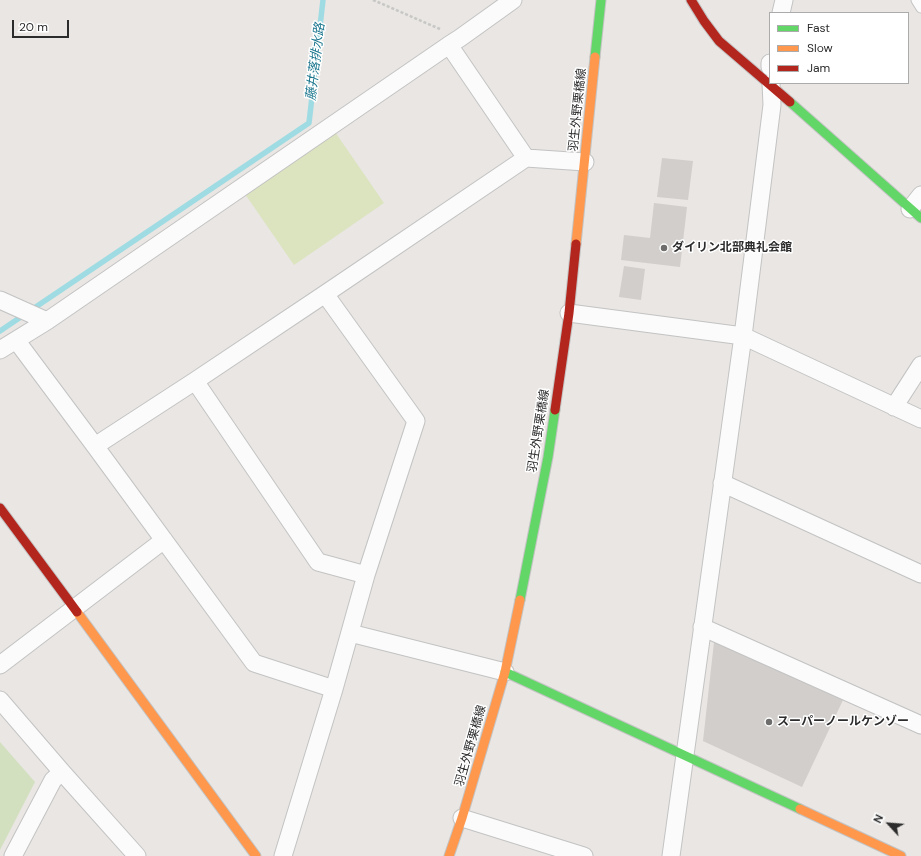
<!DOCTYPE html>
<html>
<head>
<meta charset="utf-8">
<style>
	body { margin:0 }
	#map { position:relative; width:921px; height:856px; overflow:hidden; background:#e9e6e3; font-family:"DM Sans",sans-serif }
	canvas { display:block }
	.legend { position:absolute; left:769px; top:12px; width:140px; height:72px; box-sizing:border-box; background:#fff; border:1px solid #ababab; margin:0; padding:5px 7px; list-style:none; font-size:12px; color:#2c2c2c }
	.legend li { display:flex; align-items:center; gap:8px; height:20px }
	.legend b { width:20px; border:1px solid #ababab }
	.north { position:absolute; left:869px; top:804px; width:40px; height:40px; -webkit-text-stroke:3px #fff; paint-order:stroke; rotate:296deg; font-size:11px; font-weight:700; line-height:16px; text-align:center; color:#2c2c2c }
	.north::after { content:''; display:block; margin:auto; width:14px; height:18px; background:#2c2c2c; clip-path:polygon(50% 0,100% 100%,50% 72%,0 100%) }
	.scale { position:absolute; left:12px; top:20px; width:57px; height:18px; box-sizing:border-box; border:2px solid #2c2c2c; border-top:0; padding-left:5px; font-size:12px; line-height:14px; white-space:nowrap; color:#2c2c2c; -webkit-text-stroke:3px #fff; paint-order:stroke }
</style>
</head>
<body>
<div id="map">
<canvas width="921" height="856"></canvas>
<ul class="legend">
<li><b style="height:5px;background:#63d668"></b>Fast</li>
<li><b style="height:5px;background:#ff974d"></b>Slow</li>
<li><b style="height:5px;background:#b3261e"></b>Jam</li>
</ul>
<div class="north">N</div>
<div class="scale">20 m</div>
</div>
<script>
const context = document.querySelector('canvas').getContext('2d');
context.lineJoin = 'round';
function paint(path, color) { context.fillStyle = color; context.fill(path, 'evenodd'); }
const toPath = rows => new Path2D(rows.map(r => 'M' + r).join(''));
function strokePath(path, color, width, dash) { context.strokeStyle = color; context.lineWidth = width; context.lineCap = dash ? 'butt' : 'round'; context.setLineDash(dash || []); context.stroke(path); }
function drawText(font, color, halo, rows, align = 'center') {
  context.font = font + ' "DM Sans","Noto Sans JP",sans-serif'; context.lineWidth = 3; context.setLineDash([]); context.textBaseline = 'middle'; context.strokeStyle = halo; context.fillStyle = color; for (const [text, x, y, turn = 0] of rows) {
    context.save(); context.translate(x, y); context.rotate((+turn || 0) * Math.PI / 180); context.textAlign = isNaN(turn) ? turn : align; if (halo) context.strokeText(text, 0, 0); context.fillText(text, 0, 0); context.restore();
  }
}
const green = toPath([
	[0,742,35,782,0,850]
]);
const pitch = toPath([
	[335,132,384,203,294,265,245,194]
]);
const stream = toPath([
	[0,331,309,123,323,0]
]);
const building = toPath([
	[662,158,693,161,688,200,657,197],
	[654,203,687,207,680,267,621,260,624,235,650,238],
	[624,266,645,269,641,300,619,297],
	[714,642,843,700,802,787,703,741]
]);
const path = toPath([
	[373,0,440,29]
]);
const lane = toPath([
	[916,0,921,8]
]);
const street = toPath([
	[781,13,784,0],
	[449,45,526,158],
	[770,63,770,67],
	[910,209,921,195],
	[0,300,47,321],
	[569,313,743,336,921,419],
	[16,340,95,446,254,663,334,689],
	[0,350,47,321,449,45,460,38,513,0],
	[195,381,318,562,366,575],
	[894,407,921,365],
	[95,446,195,381,325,294,526,158,585,162],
	[722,483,921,574],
	[702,627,921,725],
	[350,633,505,672],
	[0,665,164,540],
	[0,700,62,772,137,856],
	[462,818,584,856],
	[13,856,53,780,62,772],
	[283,856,334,689,366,575,416,421,325,294],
	[671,856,743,336,772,105,771,83]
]);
const fast = toPath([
	[595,57,601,0],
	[790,102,921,218],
	[520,600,548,457,555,410],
	[505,672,800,809]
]);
const slow = toPath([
	[576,244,595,57],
	[77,612,256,856],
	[800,809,901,856],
	[449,856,462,818,505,672,520,600]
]);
const jam = toPath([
	[691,0,704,21,719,41,790,102],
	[555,410,569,313,576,244],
	[0,508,77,612]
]);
const markers = [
	[664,248,4,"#6e6d6c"],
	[769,722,4,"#6e6d6c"]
];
const streetNames = [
	["羽生外野栗橋線",578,110,-84],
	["羽生外野栗橋線",539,431,-81],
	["羽生外野栗橋線",471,746,-74]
];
const poiNames = [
	["ダイリン北部典礼会館",672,248],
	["スーパーノールケンゾー",777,722]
];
const waterNames = [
	["藤井落排水路",316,62,-83]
];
paint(green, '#d2e0c0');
paint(pitch, '#dbe4be');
strokePath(stream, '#9fdbe2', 5.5);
paint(building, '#d1cecc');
strokePath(lane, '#c3c3c3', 11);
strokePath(street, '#c3c3c3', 19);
strokePath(fast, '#c3c3c3', 11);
strokePath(slow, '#c3c3c3', 11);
strokePath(jam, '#c3c3c3', 11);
strokePath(path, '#c7c7c6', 2.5, [3, 2]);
strokePath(lane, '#fcfbfb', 9);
strokePath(street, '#fcfbfb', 17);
strokePath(fast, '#63d668', 9);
strokePath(slow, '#ff974d', 9);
strokePath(jam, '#b3261e', 9);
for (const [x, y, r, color] of markers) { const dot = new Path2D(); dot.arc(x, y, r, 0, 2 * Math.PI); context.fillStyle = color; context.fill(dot); strokePath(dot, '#fff', 1.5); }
drawText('12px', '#2c2c2c', '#fff', streetNames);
drawText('bold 12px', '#2c2c2c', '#fff', poiNames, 'left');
drawText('italic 13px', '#1d788f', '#fff', waterNames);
</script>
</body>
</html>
